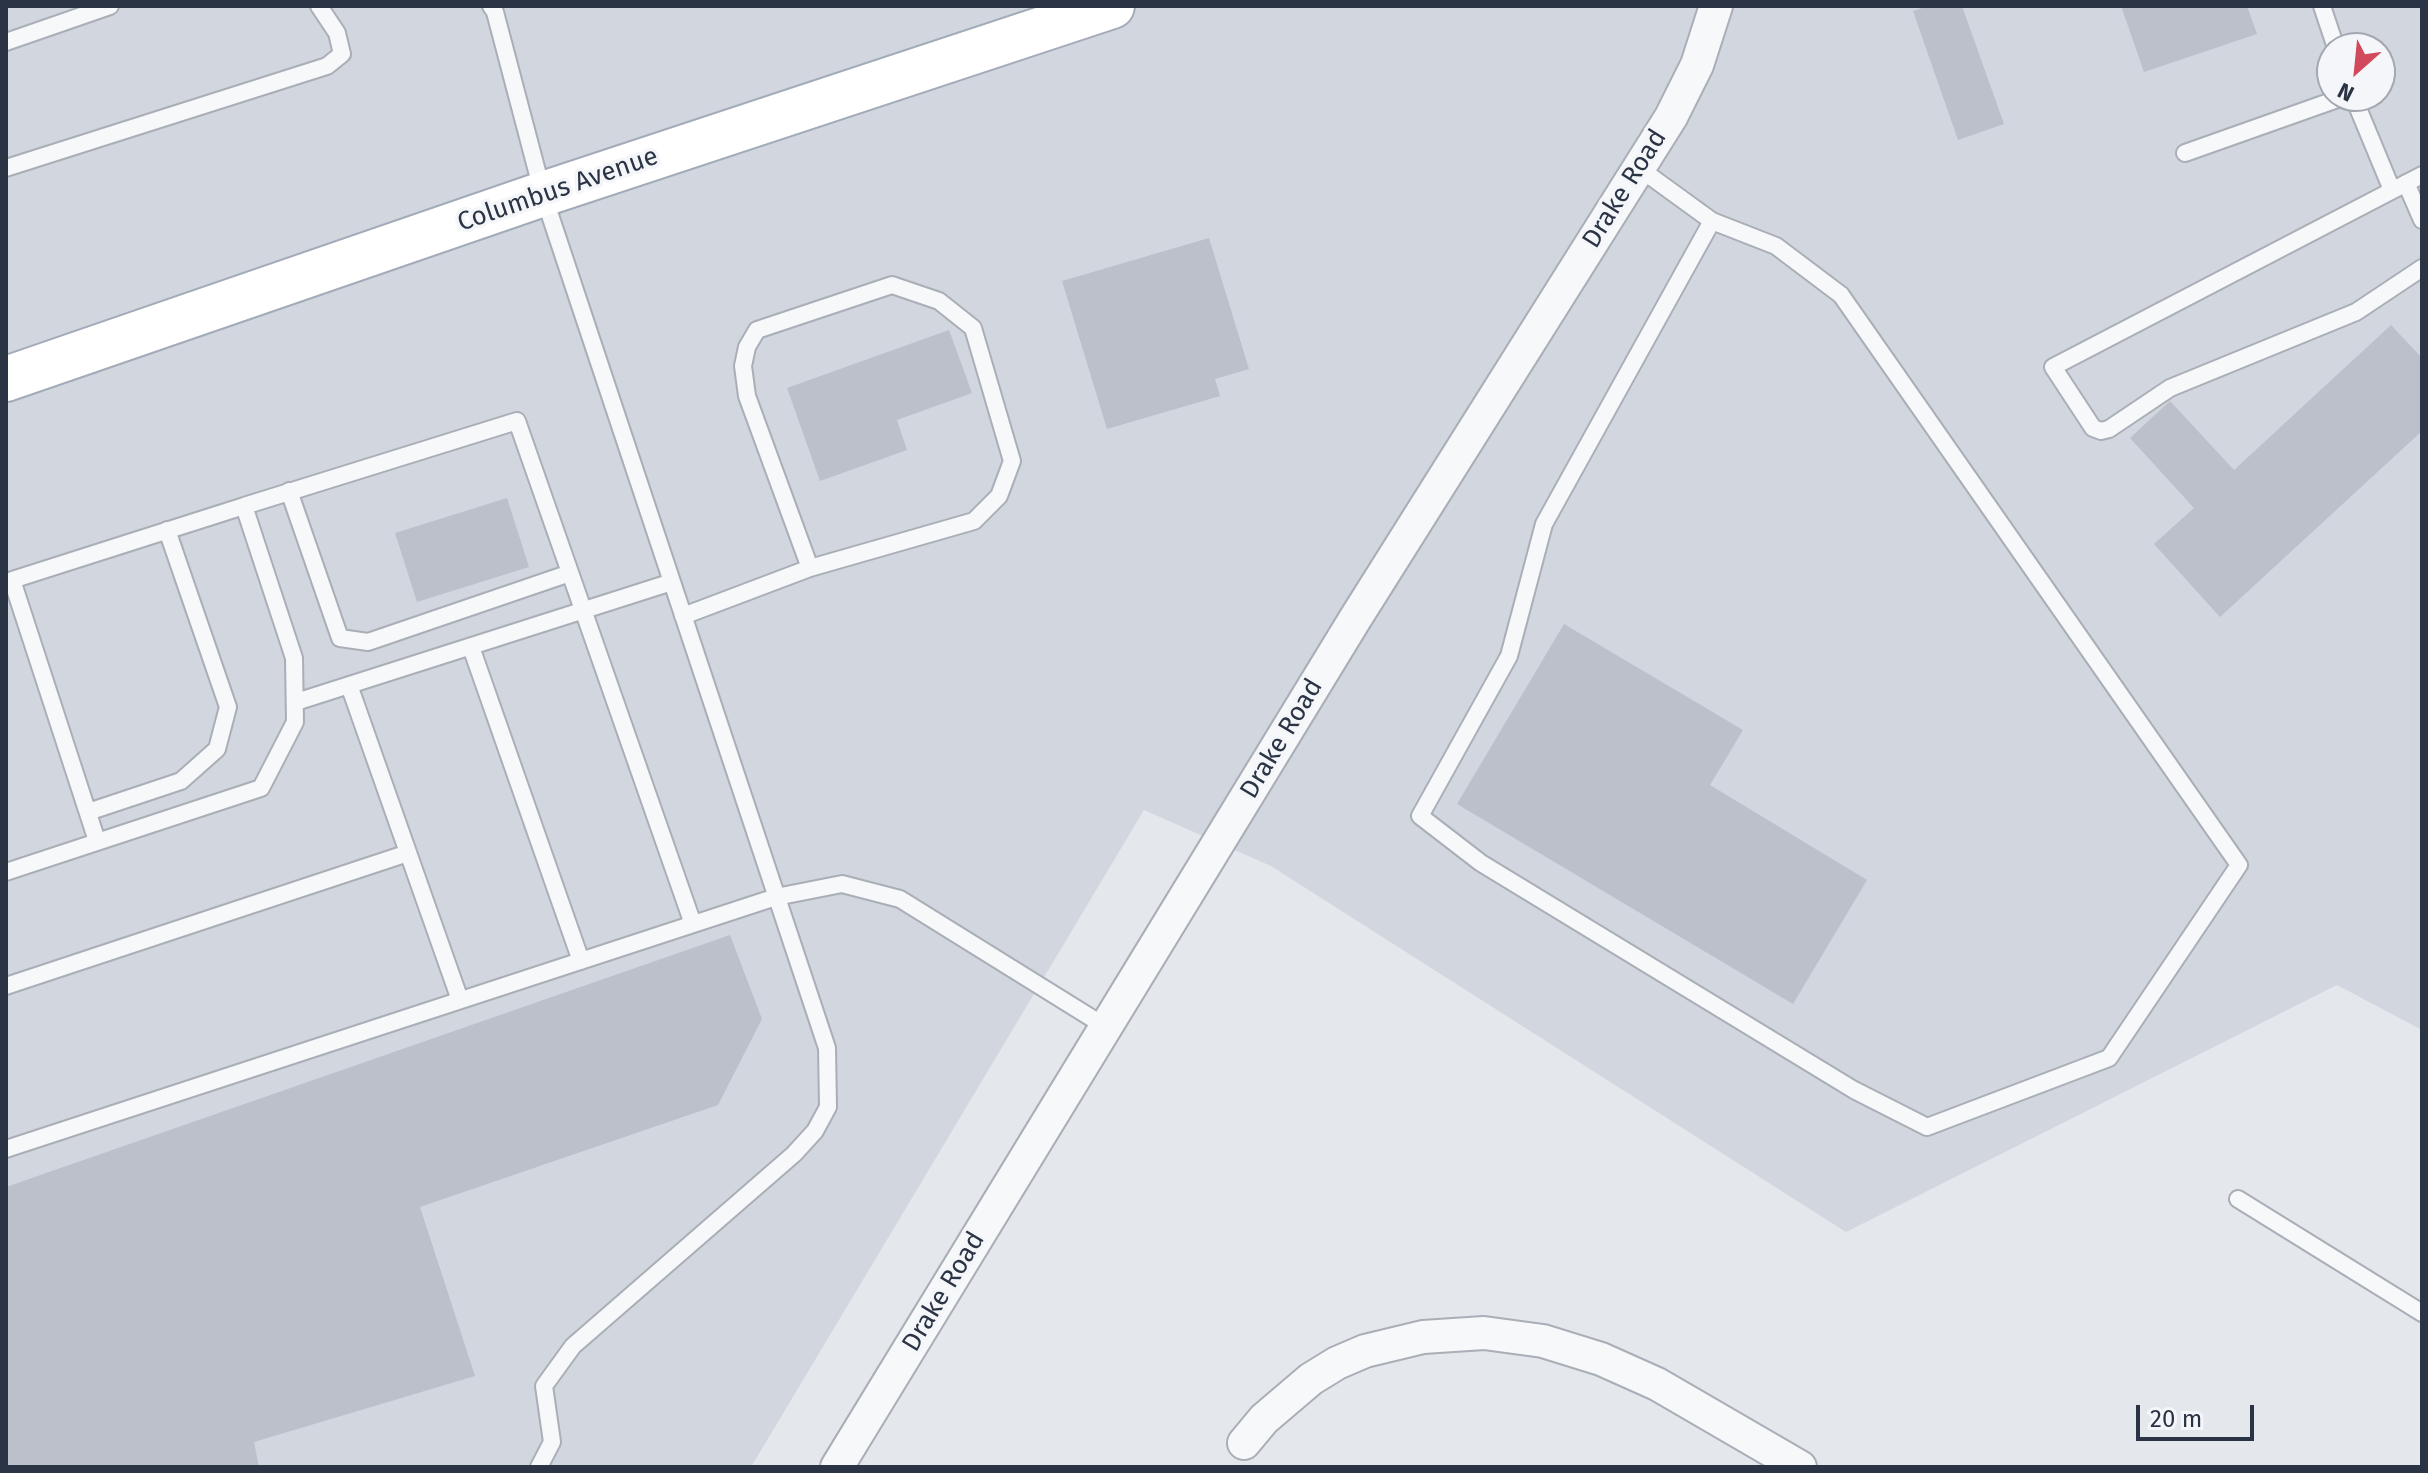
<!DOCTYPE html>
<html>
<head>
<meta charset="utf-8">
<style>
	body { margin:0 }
	#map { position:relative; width:2428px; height:1473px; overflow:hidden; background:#e4e7ec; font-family:"Fira Sans",sans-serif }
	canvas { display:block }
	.frame { position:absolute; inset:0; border:8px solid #2b3445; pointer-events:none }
	.north { position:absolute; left:2316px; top:32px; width:80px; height:80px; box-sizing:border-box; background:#f4f6f9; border:2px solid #a4a8b1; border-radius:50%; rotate:207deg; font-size:22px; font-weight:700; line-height:32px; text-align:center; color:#2b3445 }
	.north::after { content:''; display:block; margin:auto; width:28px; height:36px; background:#d1495b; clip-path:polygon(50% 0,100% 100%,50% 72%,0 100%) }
	.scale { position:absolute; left:2136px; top:1405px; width:118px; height:36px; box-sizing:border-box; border:4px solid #2b3445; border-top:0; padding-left:10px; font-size:24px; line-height:28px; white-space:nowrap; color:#2b3445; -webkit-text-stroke:6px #f4f6f9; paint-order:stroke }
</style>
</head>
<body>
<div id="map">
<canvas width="2428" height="1473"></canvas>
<div class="frame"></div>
<div class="north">N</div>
<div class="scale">20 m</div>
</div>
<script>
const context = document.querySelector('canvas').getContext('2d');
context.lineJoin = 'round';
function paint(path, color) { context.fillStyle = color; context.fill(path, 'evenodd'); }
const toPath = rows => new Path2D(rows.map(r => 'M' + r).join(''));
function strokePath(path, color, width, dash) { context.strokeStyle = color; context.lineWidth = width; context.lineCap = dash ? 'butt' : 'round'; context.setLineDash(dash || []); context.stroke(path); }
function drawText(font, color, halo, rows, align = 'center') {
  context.font = font + ' "Fira Sans",sans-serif'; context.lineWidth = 7; context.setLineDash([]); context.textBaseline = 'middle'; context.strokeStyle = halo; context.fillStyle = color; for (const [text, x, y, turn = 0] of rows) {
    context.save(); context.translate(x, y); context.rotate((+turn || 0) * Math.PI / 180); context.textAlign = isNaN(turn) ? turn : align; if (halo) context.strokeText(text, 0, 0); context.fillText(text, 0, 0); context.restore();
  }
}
const built = toPath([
	[6,6,2422,6,2422,1030,2337,985,1846,1232,1271,866,1144,810,751,1467,6,1467],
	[2332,48,2380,48,2380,96,2332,96]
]);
const building = toPath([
	[1928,6,1962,6,2004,124,1958,140,1913,11],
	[2121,6,2247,6,2257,34,2144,72],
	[1209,238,1249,369,1215,379,1220,396,1107,429,1062,281],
	[2391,325,2422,358,2422,431,2220,617,2154,544,2194,508,2130,438,2170,401,2234,470],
	[949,330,972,393,897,420,907,450,820,481,787,388],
	[507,498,529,567,417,602,395,533],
	[1564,624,1743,730,1710,785,1867,880,1793,1004,1457,804],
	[730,935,762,1019,718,1105,420,1207,475,1376,254,1442,259,1467,6,1467,6,1187]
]);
const lane = toPath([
	[491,6,495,12,543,194,827,1048,828,1107,815,1131,794,1154,573,1346,544,1386,552,1442,539,1467],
	[2322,6,2336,48],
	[6,42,110,6],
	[2353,96,2392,190],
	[2185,153,2346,96],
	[6,168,327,66,342,54,337,33,319,6],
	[1639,168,1712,221,1776,246,1841,295,2239,865,2109,1058,1927,1127,1854,1090,1481,863,1420,816,1509,656,1544,524,1712,221],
	[2422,175,2053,367,2093,428,2101,431,2109,429,2170,388,2356,312,2422,268],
	[2406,183,2422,220],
	[289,491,340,638,368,642,570,573],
	[244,506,517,421,693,924],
	[683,616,810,568,974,521,999,496,1012,461,973,328,939,301,892,285,757,330,747,347,743,366,747,396,810,568],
	[471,647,581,961],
	[349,685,460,1000],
	[296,702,672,582],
	[88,812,181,781,217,749,228,707,167,530],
	[6,872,261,788,295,722,294,658,244,506,12,580,97,841],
	[6,986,408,853],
	[6,1149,776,897,842,884,900,899,1106,1027],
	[2238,1199,2422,1313]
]);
const street = toPath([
	[1244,1443,1264,1419,1311,1379,1337,1363,1365,1351,1423,1337,1484,1333,1543,1341,1601,1359,1657,1384,1800,1467],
	[837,1467,1355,619,1671,117,1697,65,1716,6]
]);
const primary = toPath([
	[6,379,543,194,1112,6]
]);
const streetNames = [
	["Drake Road",1625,189,-58],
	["Columbus Avenue",558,190,-19],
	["Drake Road",1282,739,-59],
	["Drake Road",944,1292,-59]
];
paint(built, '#d2d6de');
paint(building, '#bbc0ca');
strokePath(lane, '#a9aeb7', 20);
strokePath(street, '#a9aeb7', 36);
strokePath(primary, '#a3abb8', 48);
strokePath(lane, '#f7f8fa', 16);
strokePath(street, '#f7f8fa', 32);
strokePath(primary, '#fff', 44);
drawText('26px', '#2b3445', '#f4f6f9', streetNames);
</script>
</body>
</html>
